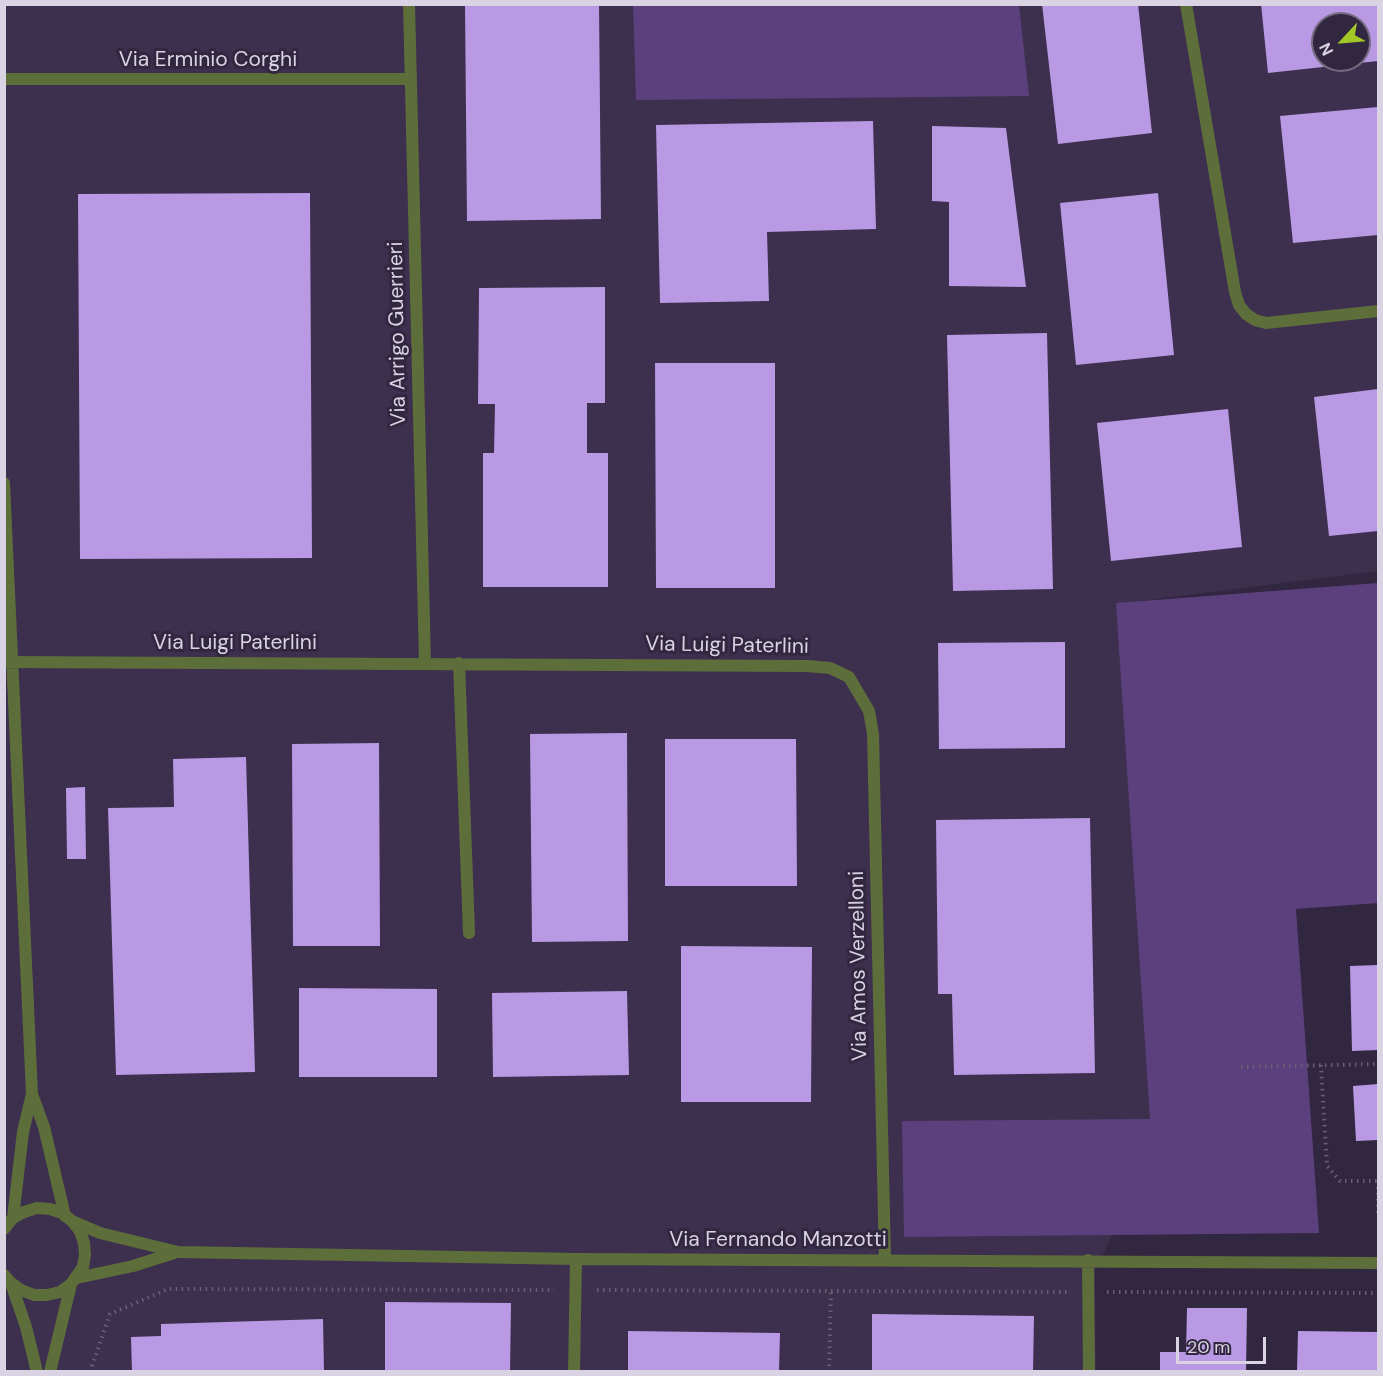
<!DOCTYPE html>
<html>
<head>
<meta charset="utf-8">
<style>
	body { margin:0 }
	#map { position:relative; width:1383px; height:1376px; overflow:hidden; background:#322740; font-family:"DM Sans",sans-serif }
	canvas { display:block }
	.frame { position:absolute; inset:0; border:6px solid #d9d3e3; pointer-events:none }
	.north { position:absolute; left:1311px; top:12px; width:60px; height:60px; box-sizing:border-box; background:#322740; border:2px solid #756c81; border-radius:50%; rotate:244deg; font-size:16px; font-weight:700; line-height:24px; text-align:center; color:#d9d3e3 }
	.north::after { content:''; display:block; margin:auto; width:21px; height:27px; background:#a3c927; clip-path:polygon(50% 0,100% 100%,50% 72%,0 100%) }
	.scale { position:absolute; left:1176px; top:1337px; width:90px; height:27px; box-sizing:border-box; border:3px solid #d9d3e3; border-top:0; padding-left:8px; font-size:18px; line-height:21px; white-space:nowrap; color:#d9d3e3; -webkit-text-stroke:4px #322740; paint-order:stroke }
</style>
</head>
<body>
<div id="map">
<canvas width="1383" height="1376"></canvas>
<div class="frame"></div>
<div class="north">N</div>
<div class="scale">20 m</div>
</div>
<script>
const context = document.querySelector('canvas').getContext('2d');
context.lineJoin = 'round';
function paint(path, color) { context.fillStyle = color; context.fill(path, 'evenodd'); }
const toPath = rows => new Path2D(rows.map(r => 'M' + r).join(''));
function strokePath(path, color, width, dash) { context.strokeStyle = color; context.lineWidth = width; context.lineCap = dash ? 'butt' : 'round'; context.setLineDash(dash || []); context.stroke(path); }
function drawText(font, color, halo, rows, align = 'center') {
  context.font = font + ' "DM Sans",sans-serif'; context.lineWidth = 6; context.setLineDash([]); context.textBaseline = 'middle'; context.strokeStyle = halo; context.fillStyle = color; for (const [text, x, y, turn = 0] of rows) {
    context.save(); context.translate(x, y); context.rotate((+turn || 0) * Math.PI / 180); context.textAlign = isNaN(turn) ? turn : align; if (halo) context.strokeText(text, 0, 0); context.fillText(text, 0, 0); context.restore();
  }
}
const built = toPath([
	[5,5,1378,5,1378,571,1116,604,1169,1118,1095,1271,1096,1371,5,1372],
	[1323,24,1359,24,1359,60,1323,60]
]);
const green = toPath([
	[633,5,1019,5,1029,96,636,100],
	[1378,583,1378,903,1296,909,1319,1233,904,1237,902,1121,1150,1119,1116,603]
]);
const building = toPath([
	[465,4,599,4,601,219,467,221],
	[1042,4,1138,4,1152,133,1058,144],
	[1261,4,1378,4,1378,61,1268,73],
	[1323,24,1359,24,1359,60,1323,60],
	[1378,107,1378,235,1293,243,1280,116],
	[873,121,876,229,767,232,769,301,660,303,656,125],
	[932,126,1006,128,1026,287,949,286,949,202,932,201],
	[310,193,312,558,80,559,78,194],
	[1158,193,1174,355,1076,365,1060,203],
	[605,287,605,403,587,403,587,453,608,453,608,587,483,587,483,453,494,453,495,404,478,404,479,288],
	[1047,333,1053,589,953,591,947,335],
	[655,363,775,363,775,588,656,588],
	[1378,389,1378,531,1329,536,1314,397],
	[1228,409,1242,547,1111,561,1097,423],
	[1065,642,1065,748,939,749,938,643],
	[627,733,628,941,532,942,530,734],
	[665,739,796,739,797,886,665,886],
	[379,743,380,946,293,946,292,744],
	[246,757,255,1072,116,1075,108,808,174,807,173,759],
	[85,787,86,859,67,859,66,788],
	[1090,818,1095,1073,954,1075,952,994,938,994,936,820],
	[681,946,812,947,811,1102,681,1102],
	[1378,965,1378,1050,1352,1051,1350,966],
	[299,988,437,989,437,1077,299,1077],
	[627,991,629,1075,493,1077,492,993],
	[1378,1084,1378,1140,1356,1141,1353,1086],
	[385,1302,511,1303,510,1372,385,1372],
	[1187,1308,1247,1308,1246,1372,1160,1372,1160,1352,1186,1352],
	[872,1314,1034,1316,1033,1372,872,1372],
	[323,1319,324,1372,132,1372,131,1337,161,1336,161,1324],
	[628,1331,780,1333,779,1372,628,1372],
	[1298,1331,1378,1332,1378,1372,1297,1372]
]);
const path = toPath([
	[1321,1065,1327,1166,1340,1181,1377,1181],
	[1241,1067,1378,1064],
	[1378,1181,1378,1216],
	[597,1290,1067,1292],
	[1107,1292,1378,1293],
	[93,1372,92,1366,110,1314,168,1289,554,1290],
	[829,1372,831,1291]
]);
const minor = toPath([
	[409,4,425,663],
	[1186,4,1235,292,1239,305,1246,314,1255,320,1266,323,1378,311],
	[4,79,411,79],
	[4,483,32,1094,23,1132,13,1218],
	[4,662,807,666,830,668,849,677,869,711,873,734,885,1260],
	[459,663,469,933],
	[32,1094,44,1127,65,1216],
	[72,1221,100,1233,178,1252,576,1259,1378,1263],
	[4,1229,13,1218,24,1212,37,1208,50,1209,62,1213,72,1221,80,1231,84,1243,85,1255,83,1267,71,1284,60,1292,47,1295,34,1295,21,1290,10,1282,4,1275],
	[1088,1260,1089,1372],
	[77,1278,133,1266,174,1253],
	[11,1283,26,1327,37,1372],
	[50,1372,71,1284],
	[574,1372,576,1259]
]);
const streetNames = [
	["Via Erminio Corghi",208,60],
	["Via Arrigo Guerrieri",398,334,-91],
	["Via Luigi Paterlini",235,643],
	["Via Luigi Paterlini",727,646,1],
	["Via Amos Verzelloni",859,966,-91],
	["Via Fernando Manzotti",778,1240]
];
paint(built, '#3d2f4e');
paint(green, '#5c407e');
paint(building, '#b999e3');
strokePath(path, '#685f75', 4, [1.5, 4.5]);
strokePath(minor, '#5e6e3b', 12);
drawText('21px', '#d9d3e3', '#322740', streetNames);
</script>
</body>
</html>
